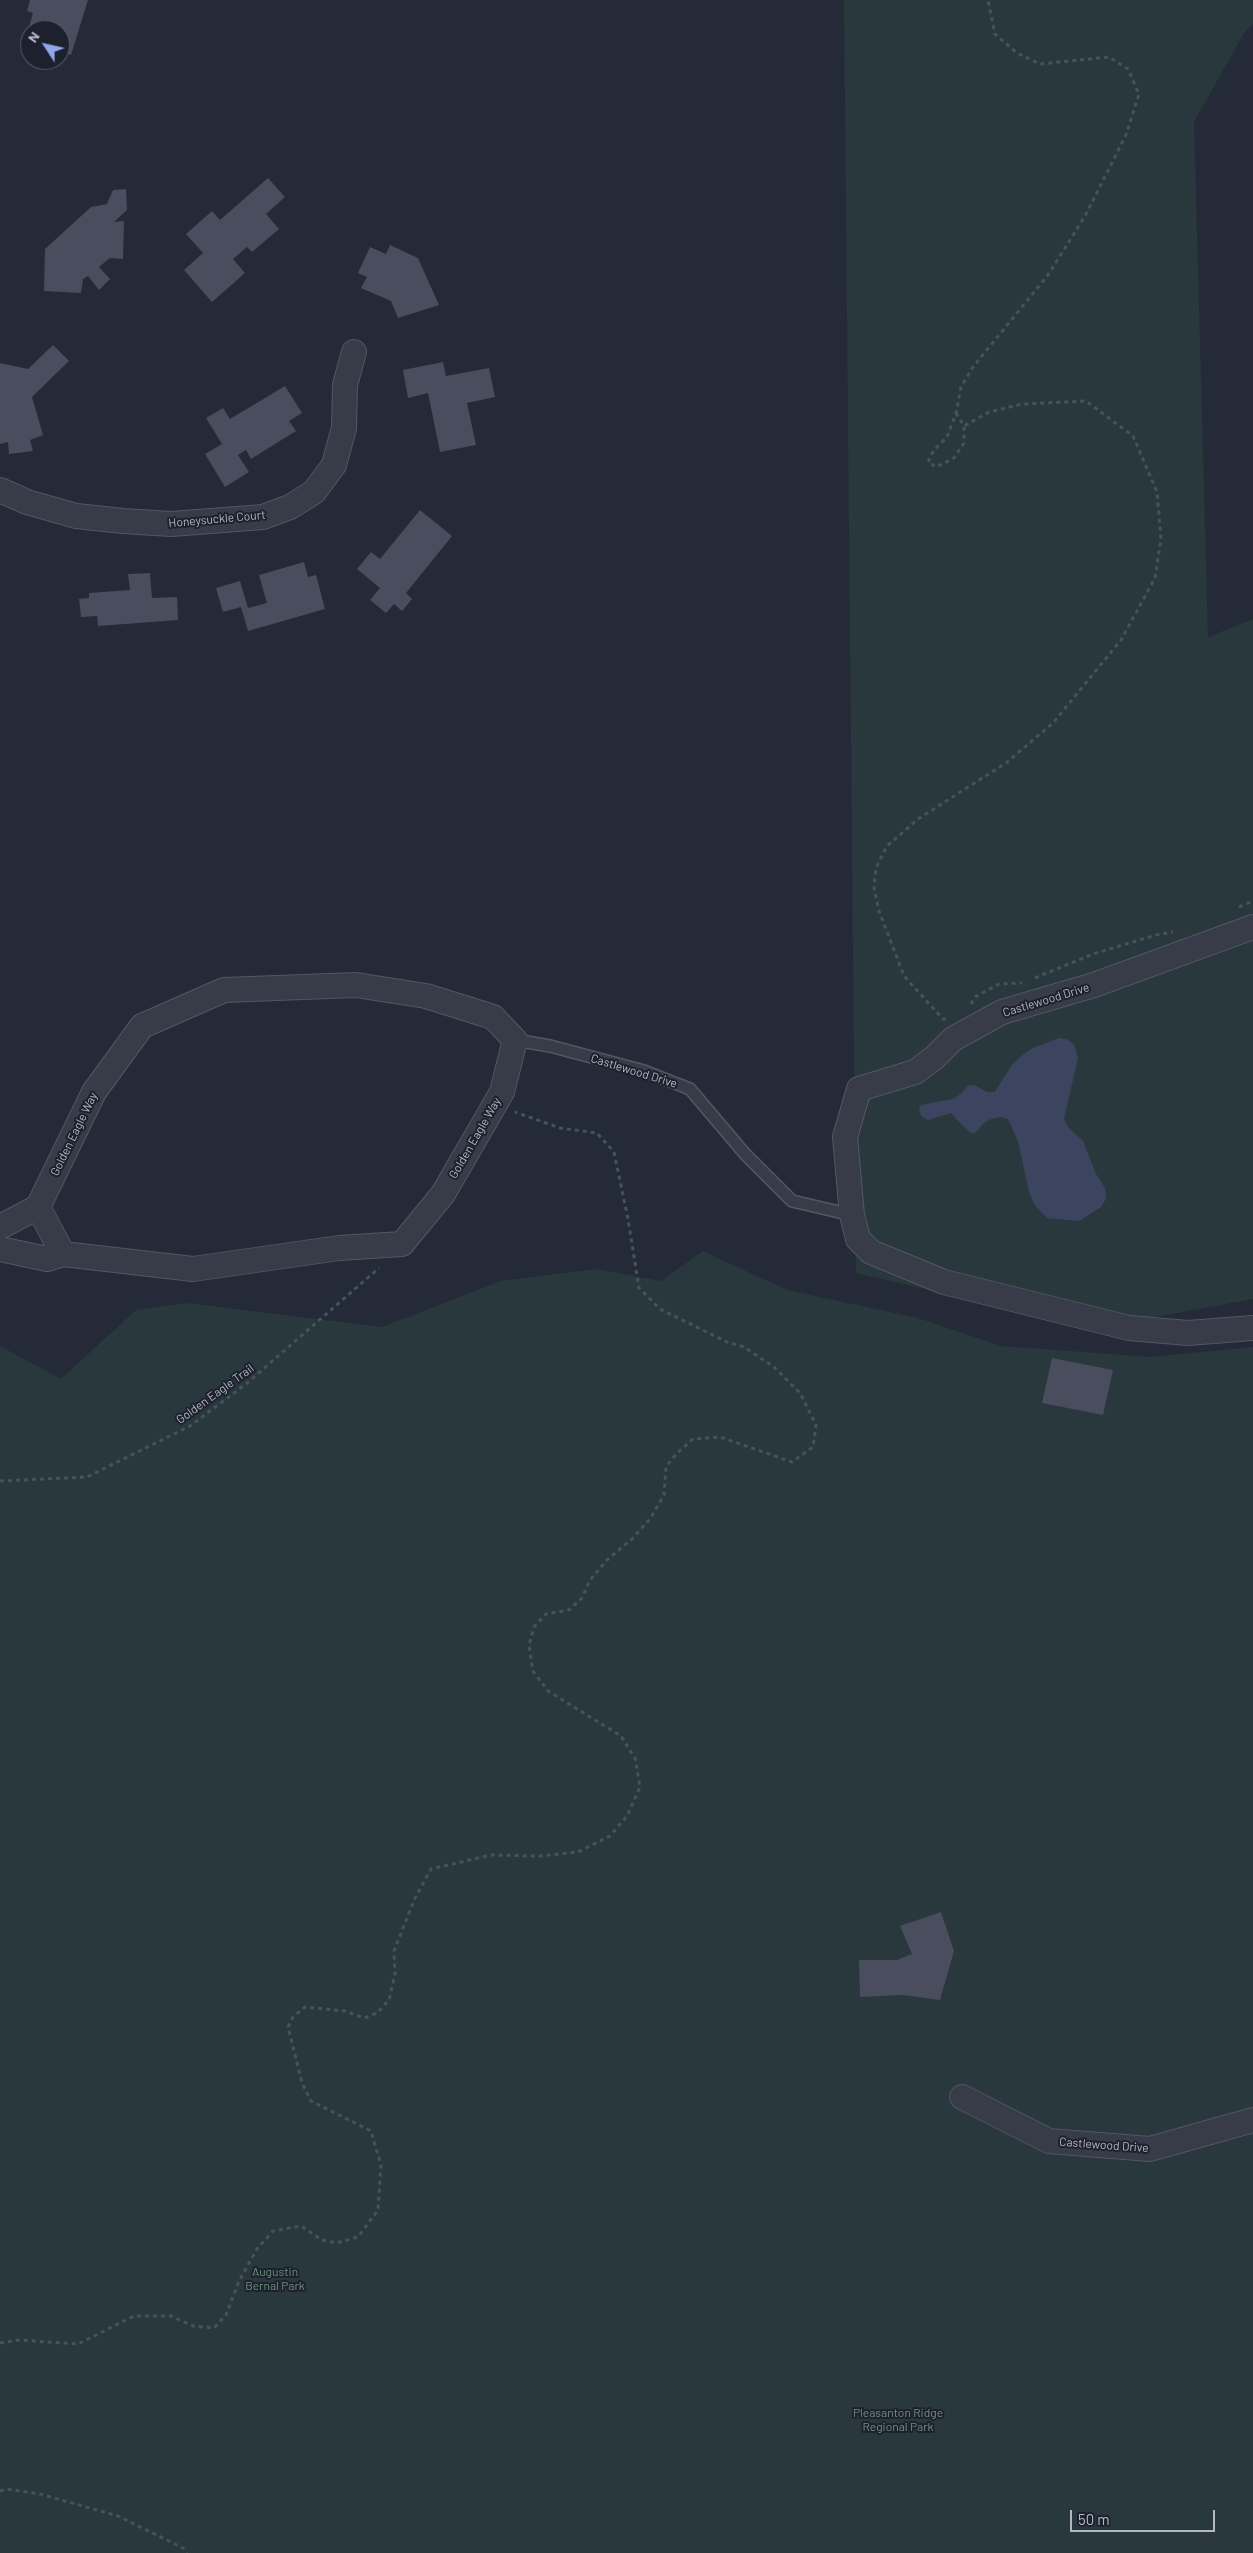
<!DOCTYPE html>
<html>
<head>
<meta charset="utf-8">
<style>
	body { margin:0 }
	#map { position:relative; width:1253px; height:2553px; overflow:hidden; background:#252a38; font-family:Barlow,sans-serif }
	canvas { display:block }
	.north { position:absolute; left:20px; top:20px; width:50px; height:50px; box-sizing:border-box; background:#1d212d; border:1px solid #595d69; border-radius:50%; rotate:305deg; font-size:14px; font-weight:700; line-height:20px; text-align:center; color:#b3b7c4 }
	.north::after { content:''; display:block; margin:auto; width:18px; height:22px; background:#91a5eb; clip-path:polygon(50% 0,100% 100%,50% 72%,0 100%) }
	.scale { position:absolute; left:1070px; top:2510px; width:145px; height:22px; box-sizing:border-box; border:2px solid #b3b7c4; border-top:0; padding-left:6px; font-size:15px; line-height:18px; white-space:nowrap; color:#b3b7c4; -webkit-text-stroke:4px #1d212d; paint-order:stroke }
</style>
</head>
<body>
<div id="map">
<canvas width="1253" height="2553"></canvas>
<div class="north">N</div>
<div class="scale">50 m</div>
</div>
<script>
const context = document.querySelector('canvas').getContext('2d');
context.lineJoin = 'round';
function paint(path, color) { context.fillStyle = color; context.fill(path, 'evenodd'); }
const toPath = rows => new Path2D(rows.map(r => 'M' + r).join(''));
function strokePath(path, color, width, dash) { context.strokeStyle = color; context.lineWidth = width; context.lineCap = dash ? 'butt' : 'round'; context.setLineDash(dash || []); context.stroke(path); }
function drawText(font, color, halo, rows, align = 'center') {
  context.font = font + ' Barlow,sans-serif'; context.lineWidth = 4; context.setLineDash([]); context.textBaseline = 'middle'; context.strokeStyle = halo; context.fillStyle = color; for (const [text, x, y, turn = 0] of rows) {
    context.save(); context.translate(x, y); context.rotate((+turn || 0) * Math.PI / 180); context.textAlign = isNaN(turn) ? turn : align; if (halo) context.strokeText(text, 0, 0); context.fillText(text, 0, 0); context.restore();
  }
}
const green = toPath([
	[844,0,1253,0,1253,24,1244,33,1194,122,1208,637,1253,619,1253,1299,1096,1328,856,1273],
	[703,1251,787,1290,918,1318,1001,1346,1151,1357,1253,1347,1253,2553,0,2553,0,1346,61,1379,136,1310,187,1303,382,1327,501,1281,597,1269,661,1281]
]);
const water = toPath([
	[1059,1038,1066,1039,1074,1044,1078,1058,1064,1119,1068,1127,1083,1141,1096,1174,1105,1188,1106,1199,1101,1207,1079,1221,1047,1218,1034,1204,1029,1192,1018,1141,1008,1119,1001,1117,991,1119,985,1122,974,1134,969,1132,951,1113,928,1120,921,1116,919,1109,921,1105,953,1099,962,1093,968,1085,974,1085,987,1092,995,1092,1011,1066,1021,1056,1033,1048]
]);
const building = toPath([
	[30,0,88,0,71,55,60,52,60,30,30,30,30,42,25,41,33,13,27,11],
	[268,178,285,197,266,214,279,229,252,252,247,247,233,259,245,273,212,302,184,270,203,253,186,234,212,211,220,220],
	[126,189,127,210,114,222,124,221,123,259,110,258,99,267,110,279,99,290,88,276,83,279,81,293,44,291,45,249,91,207,107,204,113,190],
	[390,245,418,258,439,305,398,318,391,301,361,288,367,277,358,273,370,247,386,254],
	[53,345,69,361,32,397,43,435,30,440,33,451,9,454,8,442,0,444,0,363,28,369],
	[443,362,446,376,489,368,495,397,467,403,476,445,440,452,428,393,408,398,403,370],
	[285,386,302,413,289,421,296,431,251,459,246,450,238,455,249,472,225,487,205,454,222,444,206,418,223,408,230,419],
	[420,510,452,536,406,593,412,599,402,611,394,604,386,613,370,600,380,588,357,569,371,552,380,559],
	[304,562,308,577,316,575,325,609,248,631,241,607,223,612,216,588,240,581,248,608,267,603,259,575],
	[150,573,152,598,177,597,178,620,98,626,97,616,81,617,79,599,89,598,89,593,130,590,128,574],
	[1052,1358,1113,1370,1103,1415,1042,1403],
	[941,1912,954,1951,940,2000,903,1995,860,1997,859,1960,897,1960,912,1954,900,1926]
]);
const path = toPath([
	[956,413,964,426,964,443,954,458,936,467,928,462,934,450,947,437,956,413,961,387,973,367,1048,275,1085,216,1126,135,1139,94,1128,69,1109,57,1040,64,1017,53,995,34,988,0],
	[1239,907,1253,901],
	[1035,978,1093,954,1156,935,1173,932],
	[971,1004,975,997,999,984,1022,983],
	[946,1019,943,1019,904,976,879,911,874,888,876,868,887,846,918,819,1006,763,1053,723,1121,640,1155,578,1161,539,1157,492,1133,436,1086,401,1022,404,989,412,964,426],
	[0,1481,87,1477,190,1426,246,1384,379,1268],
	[0,2343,19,2340,78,2344,134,2316,171,2316,193,2326,214,2328,226,2315,239,2281,257,2249,273,2231,301,2226,322,2240,336,2243,358,2237,378,2210,381,2165,371,2131,311,2101,302,2083,288,2027,293,2017,305,2007,345,2011,364,2018,377,2013,389,2000,395,1974,394,1951,415,1898,431,1869,491,1855,540,1856,578,1852,610,1836,627,1816,640,1787,635,1758,621,1736,548,1691,533,1671,529,1645,534,1627,546,1614,569,1610,582,1598,590,1580,607,1560,632,1539,650,1519,664,1495,666,1467,676,1454,693,1439,720,1437,792,1462,813,1447,816,1425,800,1393,774,1367,744,1347,727,1342,660,1309,639,1288,628,1219,614,1152,597,1133,560,1128,515,1112],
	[0,2491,6,2489,40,2494,118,2516,183,2548,187,2553]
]);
const lane = toPath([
	[515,1040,550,1046,644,1071,690,1089,745,1154,792,1201,852,1215]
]);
const street = toPath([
	[0,490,27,502,76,516,123,521,171,524,263,517,290,507,314,492,334,465,344,428,345,385,354,352],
	[1253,927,1094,985,1002,1012,953,1039,934,1058,915,1072,859,1089,845,1137,852,1215,858,1239,871,1252,944,1282,1129,1328,1188,1333,1253,1328],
	[0,1227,38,1207,94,1092,142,1026,224,990,356,985,426,996,493,1017,515,1040,502,1092,443,1194,402,1244,339,1248,193,1269,63,1254,38,1207],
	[0,1249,47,1259,63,1254],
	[962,2097,1049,2141,1150,2149,1253,2120]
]);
const streetNames = [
	["Honeysuckle Court",217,519,-5],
	["Castlewood Drive",1046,1000,-17],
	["Castlewood Drive",634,1071,17],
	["Golden Eagle Way",74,1134,-64],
	["Golden Eagle Way",475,1138,-60],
	["Golden Eagle Trail",215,1394,-36],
	["Castlewood Drive",1104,2145,4]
];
const parkNames = [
	["Augustin",275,2272],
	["Bernal Park",275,2286],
	["Pleasanton Ridge",898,2413],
	["Regional Park",898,2427]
];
paint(green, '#29383c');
paint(water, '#3c455f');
paint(building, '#494d5e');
strokePath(lane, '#535763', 14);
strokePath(street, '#535763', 26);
strokePath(path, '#465358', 3, [4, 4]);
strokePath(lane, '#383c48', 11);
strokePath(street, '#383c48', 24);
drawText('12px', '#b3b7c4', '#1d212d', streetNames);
drawText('12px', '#6d927c', '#1d212d', parkNames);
</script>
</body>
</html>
